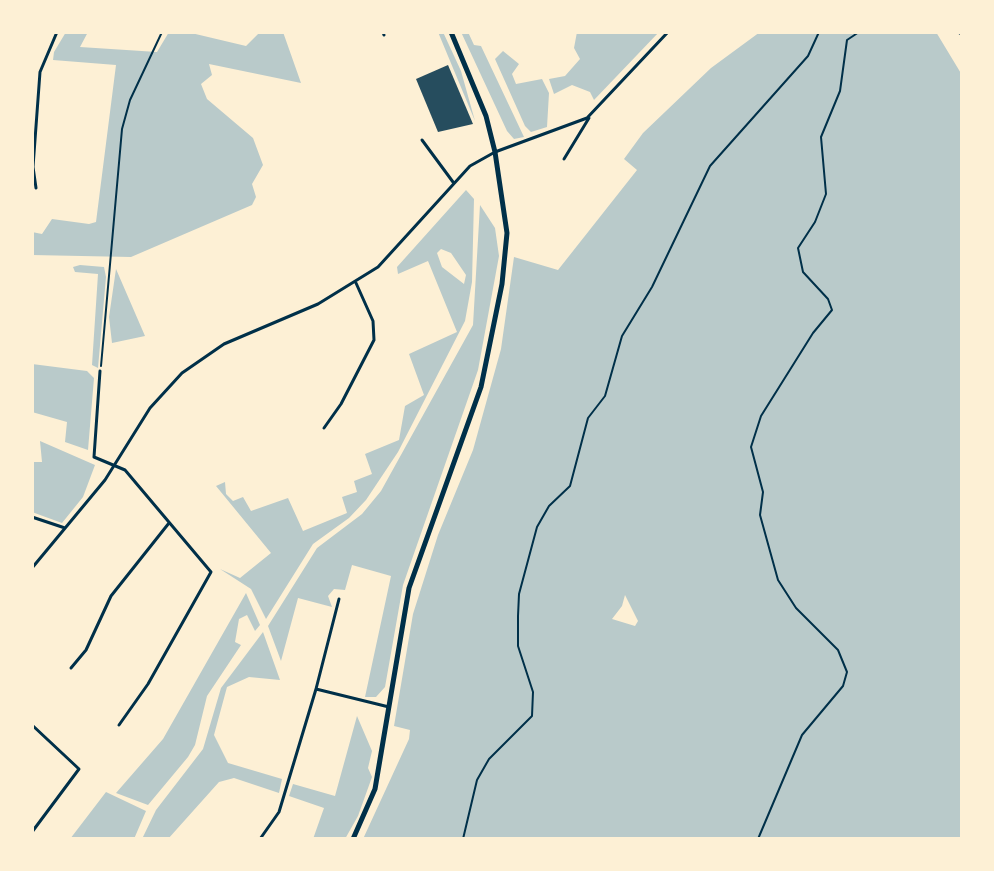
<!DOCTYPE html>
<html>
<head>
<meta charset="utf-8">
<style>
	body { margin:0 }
	#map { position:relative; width:994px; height:871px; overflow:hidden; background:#fdf0d5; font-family:"Noto Sans",sans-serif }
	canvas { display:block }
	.frame { position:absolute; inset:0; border:34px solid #fdf0d5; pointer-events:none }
</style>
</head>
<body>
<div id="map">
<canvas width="994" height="871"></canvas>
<div class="frame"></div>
</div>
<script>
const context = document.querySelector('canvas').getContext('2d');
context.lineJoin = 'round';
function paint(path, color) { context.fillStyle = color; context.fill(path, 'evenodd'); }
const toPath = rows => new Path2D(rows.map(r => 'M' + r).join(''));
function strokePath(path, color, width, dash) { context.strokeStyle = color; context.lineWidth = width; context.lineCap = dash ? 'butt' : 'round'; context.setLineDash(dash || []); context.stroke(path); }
const green = toPath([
	[66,32,88,32,80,47,157,52,169,32,187,32,246,46,260,32,283,32,301,83,209,64,212,75,201,84,207,99,253,138,263,165,252,184,256,197,252,205,131,257,32,255,32,232,42,234,52,219,89,224,96,222,116,65,53,60,54,52],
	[438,32,443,32,461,71,475,121],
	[461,32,468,32,474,45,481,46,524,137,514,139,507,131],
	[577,32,659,32,594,100,590,92,572,85,554,94,549,79,565,76,580,59,574,48],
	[760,32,936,32,962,75,962,839,363,839,409,739,410,730,394,726,413,614,438,535,473,450,501,349,514,257,558,270,637,170,624,159,643,133,711,68],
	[625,595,638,621,635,626,612,619,622,606],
	[503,51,519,64,512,74,516,84,542,79,549,93,547,127,531,132,525,126,495,59],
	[466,190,474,199,472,282,465,321,398,452,366,500,349,518,313,544,266,619,251,589,220,569,240,578,271,553,216,486,225,482,226,494,233,501,243,497,251,511,288,498,303,531,347,513,342,497,357,492,354,481,372,474,365,454,399,440,405,406,424,395,409,354,457,332,428,261,398,274,397,267],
	[441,249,451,253,466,275,464,284,442,267,437,253],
	[480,205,495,228,499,256,478,370,403,585,385,687,376,697,365,697,391,576,352,565,345,590,334,589,328,596,332,607,298,598,281,661,268,626,317,548,362,514,381,491,473,325],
	[80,265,104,267,106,277,98,368,92,365,98,274,75,272,73,267],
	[116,269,145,336,112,343,109,317],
	[32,364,87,371,94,378,88,450,65,442,67,422,32,412],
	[40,441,95,465,83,497,62,523,32,512,32,462,42,462],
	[246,593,260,625,255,631,247,615,239,619,235,642,241,645,207,696,195,745,188,757,148,805,116,793,163,739],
	[263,632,280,680,249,677,227,687,214,735,228,763,282,779,279,793,234,778,219,782,168,839,142,839,156,810,203,749,221,688],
	[357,716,372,751,368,768,372,777,358,816,345,839,313,839,324,808,289,796,293,784,335,796],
	[106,792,146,811,134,839,70,839]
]);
const building = toPath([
	[448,65,473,124,438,132,416,79]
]);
const path = toPath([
	[957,32,962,35],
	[101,366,122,129,130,100,162,32],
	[463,839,477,780,489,759,532,716,533,692,518,646,518,616,519,594,537,527,549,506,570,486,588,418,605,396,622,336,652,287,710,166,808,56,819,32],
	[758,839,802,735,843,686,847,672,838,650,796,608,778,580,760,515,763,492,751,447,761,416,813,333,832,310,828,299,803,272,798,248,815,222,826,194,821,137,840,91,847,40,859,32]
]);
const minor = toPath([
	[383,32,384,35],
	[422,140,453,182],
	[564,159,589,118],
	[36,188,33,167,40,72,57,32],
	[100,371,94,457,125,470,211,572,148,684,119,725],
	[324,428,341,404,374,340,373,321,356,283],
	[32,517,65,528],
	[32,568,105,480,150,408,182,373,224,344,318,304,378,267,470,166,495,152,587,118,668,32],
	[71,668,86,650,111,596,169,523],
	[316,689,339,599],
	[32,725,79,769,32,832],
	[260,839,279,812,316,689,389,707]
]);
const secondary = toPath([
	[353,839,375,789,409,588,481,387,502,284,507,233,495,152,486,116,451,32]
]);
paint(green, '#b9caca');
paint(building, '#264d5e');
strokePath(path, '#003049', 2);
strokePath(minor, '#003049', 3);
strokePath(secondary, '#003049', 5);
</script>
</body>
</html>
